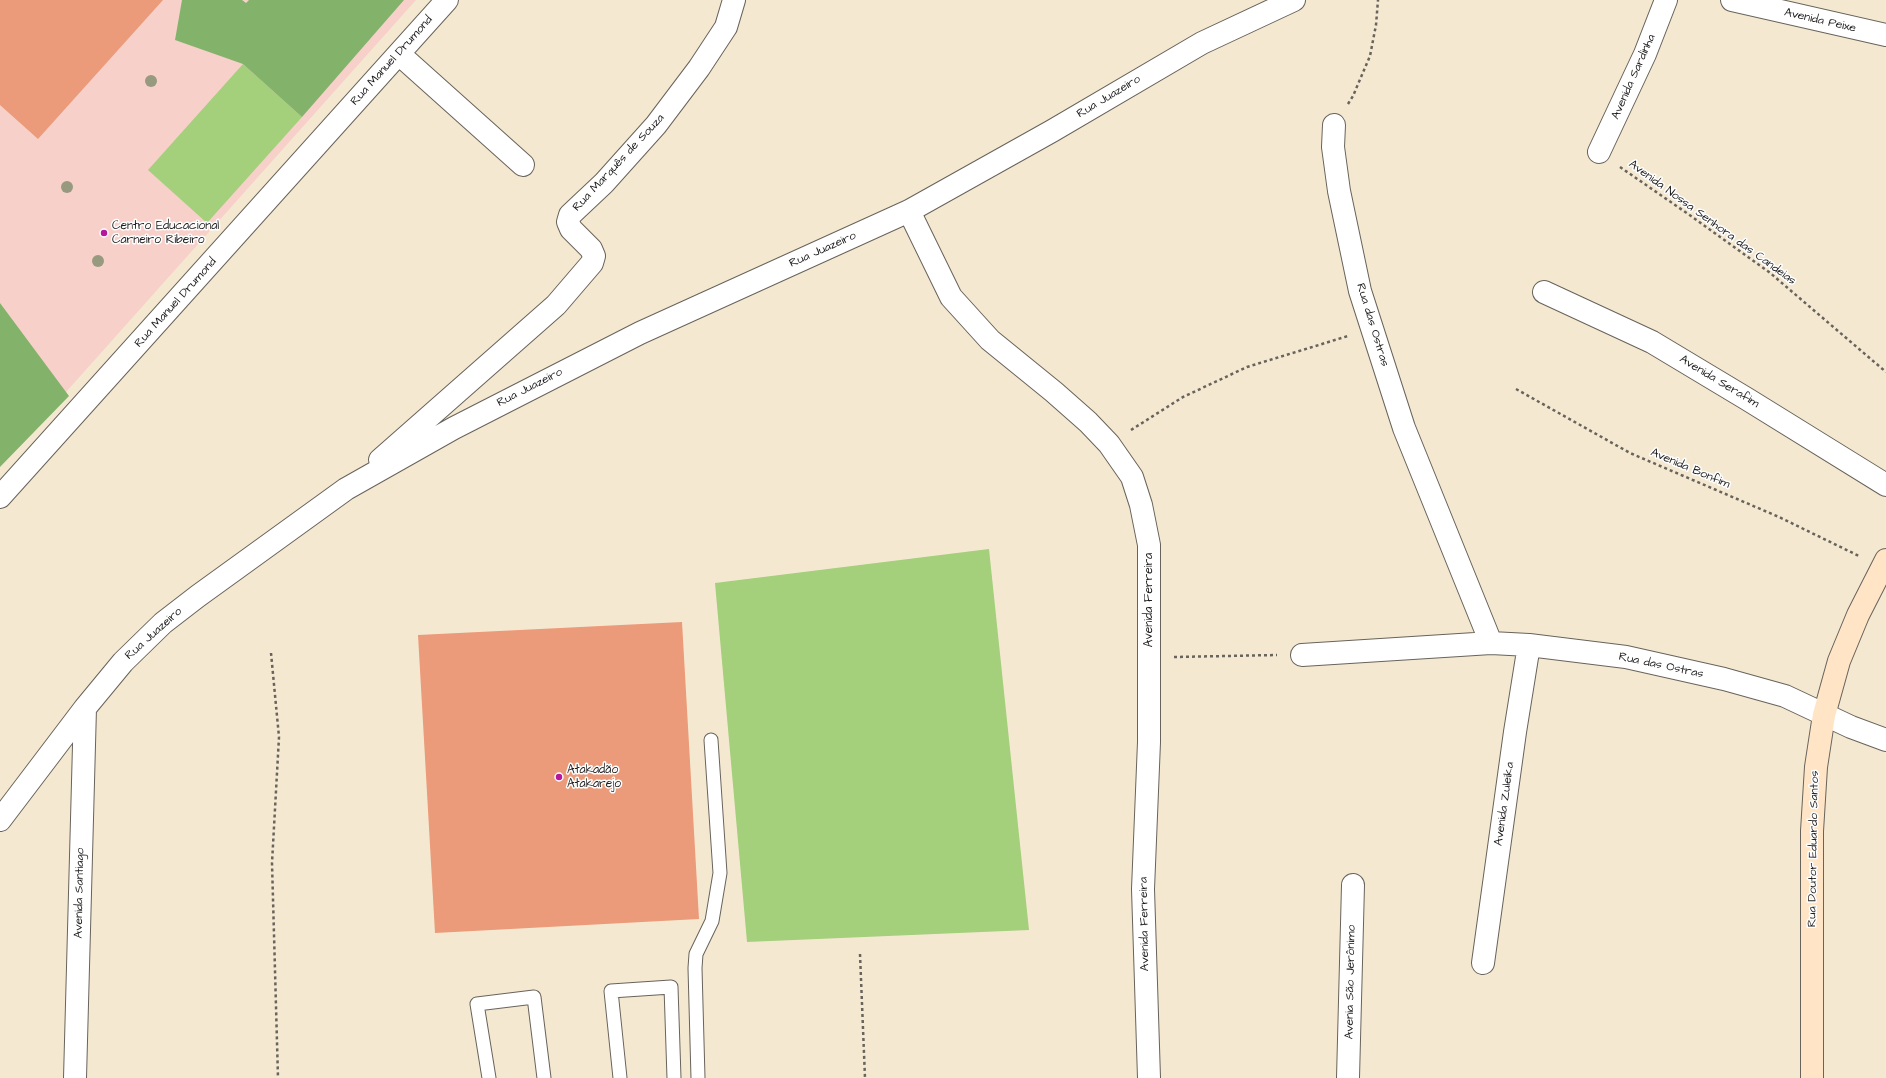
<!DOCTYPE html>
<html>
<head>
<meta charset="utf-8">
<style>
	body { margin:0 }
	canvas { display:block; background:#f4e8d1 }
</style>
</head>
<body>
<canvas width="1886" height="1078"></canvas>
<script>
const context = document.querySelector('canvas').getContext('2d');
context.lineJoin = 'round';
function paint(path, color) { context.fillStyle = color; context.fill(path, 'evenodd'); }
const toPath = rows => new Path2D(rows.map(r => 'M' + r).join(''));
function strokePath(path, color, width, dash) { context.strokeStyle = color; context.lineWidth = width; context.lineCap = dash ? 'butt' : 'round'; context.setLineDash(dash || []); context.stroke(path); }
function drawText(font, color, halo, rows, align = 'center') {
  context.font = font + ' "Architects Daughter",sans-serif'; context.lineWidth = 3; context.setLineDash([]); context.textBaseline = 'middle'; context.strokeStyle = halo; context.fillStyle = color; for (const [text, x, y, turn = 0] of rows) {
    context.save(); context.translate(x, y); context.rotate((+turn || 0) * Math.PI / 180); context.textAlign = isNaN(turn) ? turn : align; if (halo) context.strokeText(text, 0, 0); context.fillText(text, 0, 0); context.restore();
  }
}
const built = toPath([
	[0,0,416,0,0,466]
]);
const green = toPath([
	[243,64,302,117,207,223,148,170],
	[989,549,1029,930,747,942,715,583]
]);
const forest = toPath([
	[182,0,242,0,246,3,249,0,404,0,302,117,243,64,175,40],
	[0,303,69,396,0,467]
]);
const building = toPath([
	[0,0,163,0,38,139,0,105],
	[682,622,699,919,435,933,418,635]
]);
const path = toPath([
	[1348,104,1353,96,1370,56,1376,25,1378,0],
	[1620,167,1691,216,1769,272,1886,372],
	[1516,389,1630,453,1779,517,1859,556],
	[1131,430,1183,397,1247,367,1348,336],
	[271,653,279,737,272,863,278,1078],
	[1174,657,1277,655],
	[860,954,865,1078]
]);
const lane = toPath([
	[489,1078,477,1004,534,997,544,1078],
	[620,1078,611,991,671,987,674,1078],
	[698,1078,695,968,696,954,712,921,720,873,711,740]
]);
const street = toPath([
	[1732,0,1886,35],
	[399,54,523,165],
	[1334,125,1333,147,1339,191,1360,291,1404,428,1491,643],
	[1599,152,1645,54,1666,0],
	[909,211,951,297,990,340,1054,392,1088,422,1109,444,1132,477,1141,505,1149,545,1149,742,1143,889,1149,1078],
	[1544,292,1652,342,1747,399,1886,485],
	[380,460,556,305,592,263,594,256,591,249,571,229,568,222,570,215,604,183,656,125,699,68,726,27,734,0],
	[0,497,447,0],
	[1302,655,1491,643,1529,645,1626,657,1724,679,1785,696,1851,727,1886,740],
	[0,820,85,708,123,662,163,623,198,596,346,489,454,428,640,333,909,211,1052,131,1202,43,1294,0],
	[1483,963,1515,732,1529,645],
	[75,1078,85,708],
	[1348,1078,1353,885]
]);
const secondary = toPath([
	[1812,1078,1812,831,1816,767,1824,715,1839,661,1858,615,1886,560]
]);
const trees = [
	[151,81],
	[67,187],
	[98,261]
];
const markers = [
	[104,233,4,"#b5179e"],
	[559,777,4,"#b5179e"]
];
const streetNames = [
	["Avenida Peixe",1820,21,13],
	["Rua Manuel Drumond",392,61,-48],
	["Avenida Sardinha",1634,77,-66],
	["Rua Juazeiro",1109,97,-31],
	["Rua Marquês de Souza",619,163,-47],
	["Avenida Nossa Senhora das Candeias",1712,223,36],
	["Rua Juazeiro",823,250,-24],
	["Rua Manuel Drumond",176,303,-48],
	["Rua das Ostras",1372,325,73],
	["Avenida Serafim",1719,382,31],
	["Rua Juazeiro",530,388,-27],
	["Avenida Bonfim",1690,469,23],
	["Avenida Ferreira",1149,600,-90],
	["Rua Juazeiro",154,634,-42],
	["Rua das Ostras",1661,666,12],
	["Avenida Zuleika",1505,804,-82],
	["Rua Doutor Eduardo Santos",1814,849,-89],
	["Avenida Santiago",80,893,-89],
	["Avenida Ferreira",1145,924,-91],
	["Avenia São Jerônimo",1351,982,-89]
];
const poiNames = [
	["Centro Educacional",112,226],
	["Carneiro Ribeiro",112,240],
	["Atakadão",567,770],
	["Atakarejo",567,784]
];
paint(built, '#f7d0ca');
paint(green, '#a4cf7b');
paint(forest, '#83b26b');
paint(building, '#eb9b79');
strokePath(lane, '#68635b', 15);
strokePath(street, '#68635b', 24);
strokePath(secondary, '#68635b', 24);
strokePath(path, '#68635b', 2.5, [3, 3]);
strokePath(lane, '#fff', 13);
strokePath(street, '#fff', 22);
strokePath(secondary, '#ffe4c6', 22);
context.fillStyle = '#989a80';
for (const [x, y] of trees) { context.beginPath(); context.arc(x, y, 6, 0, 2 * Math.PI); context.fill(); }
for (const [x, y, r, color] of markers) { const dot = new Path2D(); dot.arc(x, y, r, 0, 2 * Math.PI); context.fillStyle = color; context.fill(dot); strokePath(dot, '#fff', 1.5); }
drawText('12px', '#1c1c1c', '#fff', streetNames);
drawText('12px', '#1c1c1c', '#fff', poiNames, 'left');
</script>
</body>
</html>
